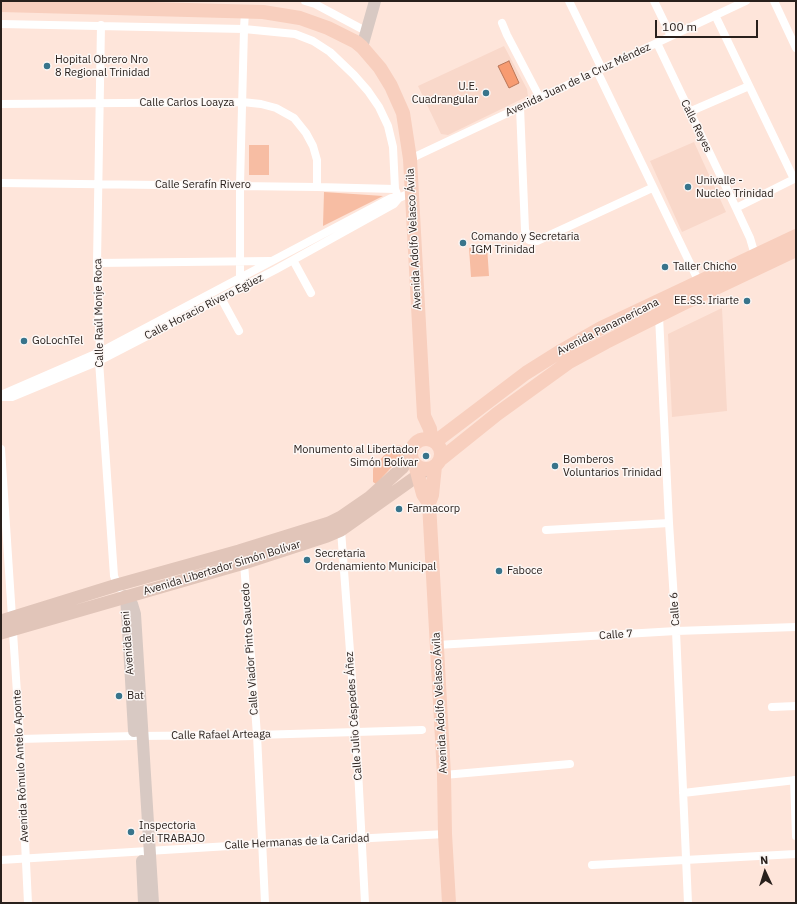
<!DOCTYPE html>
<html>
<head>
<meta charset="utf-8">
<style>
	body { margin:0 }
	#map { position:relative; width:797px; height:904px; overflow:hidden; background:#fee5da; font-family:"IBM Plex Sans",sans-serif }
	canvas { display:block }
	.frame { position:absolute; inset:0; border:2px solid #29201c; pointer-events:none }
	.north { position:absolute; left:745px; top:852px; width:40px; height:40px; -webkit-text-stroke:3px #fcf7f5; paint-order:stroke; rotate:356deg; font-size:11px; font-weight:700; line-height:16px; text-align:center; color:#29201c }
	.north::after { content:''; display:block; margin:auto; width:14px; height:18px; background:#29201c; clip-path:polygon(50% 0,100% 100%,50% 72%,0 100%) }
	.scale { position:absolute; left:655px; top:20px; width:103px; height:18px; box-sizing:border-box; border:2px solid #29201c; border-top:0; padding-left:5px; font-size:12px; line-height:14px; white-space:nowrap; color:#29201c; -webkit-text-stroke:3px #fcf7f5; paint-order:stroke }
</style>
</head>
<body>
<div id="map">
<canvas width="797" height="904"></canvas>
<div class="frame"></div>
<div class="north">N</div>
<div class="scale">100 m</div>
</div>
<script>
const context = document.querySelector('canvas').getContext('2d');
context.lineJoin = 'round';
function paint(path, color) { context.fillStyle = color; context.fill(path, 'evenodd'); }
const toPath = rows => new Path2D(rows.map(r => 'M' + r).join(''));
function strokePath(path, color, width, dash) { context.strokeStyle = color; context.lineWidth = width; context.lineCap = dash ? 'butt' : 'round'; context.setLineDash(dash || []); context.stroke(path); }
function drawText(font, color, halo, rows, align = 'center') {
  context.font = font + ' "IBM Plex Sans",sans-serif'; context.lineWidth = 3; context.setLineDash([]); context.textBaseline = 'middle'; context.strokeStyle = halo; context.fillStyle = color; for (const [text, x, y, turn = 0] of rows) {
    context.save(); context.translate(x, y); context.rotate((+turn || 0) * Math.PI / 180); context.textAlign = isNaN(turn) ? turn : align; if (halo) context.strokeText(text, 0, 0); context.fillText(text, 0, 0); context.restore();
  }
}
const built = toPath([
	[504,46,527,89,528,96,448,135,441,134,418,86],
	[694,142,726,212,682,232,650,161],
	[722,308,727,411,672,417,668,334]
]);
const green = toPath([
	[249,145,269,145,269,175,249,175],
	[324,192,383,196,323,226],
	[487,246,489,276,471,277,469,248],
	[399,445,403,447,404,451,403,455,376,484,373,482,373,469,375,465,392,447]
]);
const water = toPath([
	[509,61,519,83,509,88,498,66,509,61]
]);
const minor = toPath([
	[305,1,315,4,360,28],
	[569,1,602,69],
	[654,1,671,36],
	[774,1,796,48],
	[715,15,794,179],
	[502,23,507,35,540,98],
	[1,24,244,29,295,34,313,41,330,52,354,75,368,91,379,107,388,126,393,147,395,189],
	[101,25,97,263,100,352,99,361,114,576,119,588],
	[657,43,736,208,750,238,755,255],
	[597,71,699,282],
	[1,104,242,102,261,104,276,108,294,118,306,133,313,146,317,160,317,187],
	[520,107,525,230,529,240,537,241,652,188],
	[689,112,749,86],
	[410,159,746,1],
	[1,183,317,187,395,189,397,194],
	[736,208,796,178],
	[293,260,311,293],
	[97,263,270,261],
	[240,282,240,185,244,29,245,11],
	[221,298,239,331],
	[659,316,669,523,676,631,688,903],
	[1,395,100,352,391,198,399,198],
	[1,397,12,397,99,361,275,270,394,204,399,198,412,192],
	[1,449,20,739,28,903],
	[341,530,356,732,365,903],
	[546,530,669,523],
	[244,563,257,735,265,903],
	[437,645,676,631,796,627],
	[772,707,796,706],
	[20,739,134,736,257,735,422,730],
	[444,775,570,764],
	[794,780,796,836],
	[683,793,796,780],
	[1,860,262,844,445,834],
	[592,865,796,854]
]);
const secondary = toPath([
	[362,47,375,1],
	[126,596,132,604,135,614,153,903],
	[126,596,134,731],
	[142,861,144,903]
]);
const primary = toPath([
	[1,621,117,585,239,551,329,523,341,517,370,497,402,468,411,456],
	[1,633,244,563,327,536,341,530,427,469]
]);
const trunk = toPath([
	[1,5,263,12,300,18,328,28,356,42,362,47,380,68,391,86,403,113,410,159,424,416,430,429,431,440],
	'411 454a15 15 0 1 1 30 0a15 15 0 1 1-30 0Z',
	[435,442,526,373,561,351,601,328,796,236],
	[441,459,497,414,569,362,606,342,682,304,796,250],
	[415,464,423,494,429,503],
	[435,466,432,495,429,503,444,775,445,834,449,903]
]);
const markers = [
	[47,66,4,"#38748b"],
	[486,93,4,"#38748b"],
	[688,187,4,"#38748b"],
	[463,243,4,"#38748b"],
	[665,267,4,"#38748b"],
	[747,301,4,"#38748b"],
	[24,341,4,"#38748b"],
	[426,456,4,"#38748b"],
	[555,466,4,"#38748b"],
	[399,509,4,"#38748b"],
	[307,560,4,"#38748b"],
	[499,571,4,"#38748b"],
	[119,696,4,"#38748b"],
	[131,832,4,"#38748b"]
];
const poiNames = [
	["Hopital Obrero Nro",55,60],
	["8 Regional Trinidad",55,73],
	["U.E.",478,87,"right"],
	["Cuadrangular",478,100,"right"],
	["Univalle -",696,181],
	["Nucleo Trinidad",696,194],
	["Comando y Secretaria",471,237],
	["IGM Trinidad",471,250],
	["Taller Chicho",673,267],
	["EE.SS. Iriarte",739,301,"right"],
	["GoLochTel",32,341],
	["Monumento al Libertador",418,450,"right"],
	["Simón Bolívar",418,463,"right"],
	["Bomberos",563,460],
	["Voluntarios Trinidad",563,473],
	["Farmacorp",407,509],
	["Secretaria",315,554],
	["Ordenamiento Municipal",315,567],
	["Faboce",507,571],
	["Bat",127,696],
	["Inspectoria",139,826],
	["del TRABAJO",139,839]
];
const streetNames = [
	["Avenida Juan de la Cruz Méndez",578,80,-25],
	["Calle Carlos Loayza",187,103],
	["Calle Reyes",696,126,64],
	["Calle Serafín Rivero",203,185],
	["Avenida Adolfo Velasco Ávila",414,239,-93],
	["Calle Horacio Rivero Egüez",204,307,-27],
	["Calle Raúl Monje Roca",99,313,-91],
	["Avenida Panamericana",608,327,-27],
	["Avenida Libertador Simón Bolívar",222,568,-17],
	["Calle 6",675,609,-94],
	["Calle 7",616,635,-4],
	["Avenida Beni",128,643,-94],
	["Calle Viador Pinto Saucedo",250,649,-94],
	["Avenida Adolfo Velasco Ávila",440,703,-93],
	["Calle Julio Céspedes Áñez",354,716,-94],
	["Calle Rafael Arteaga",221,735,-1],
	["Avenida Rómulo Antelo Aponte",21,766,-93],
	["Calle Hermanas de la Caridad",297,842,-3]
];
paint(built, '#f9d8ca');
paint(green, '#f7bda3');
paint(water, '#f79b71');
strokePath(water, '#b97658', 1);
strokePath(minor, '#fff', 8);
strokePath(secondary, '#d8c9c3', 12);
strokePath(primary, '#e1c5b9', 13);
strokePath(trunk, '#f8cfbe', 14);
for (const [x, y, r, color] of markers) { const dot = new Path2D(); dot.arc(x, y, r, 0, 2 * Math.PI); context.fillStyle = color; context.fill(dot); strokePath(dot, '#fcf7f5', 1.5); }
drawText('11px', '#29201c', '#fcf7f5', poiNames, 'left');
drawText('11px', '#29201c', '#fcf7f5', streetNames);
</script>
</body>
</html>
